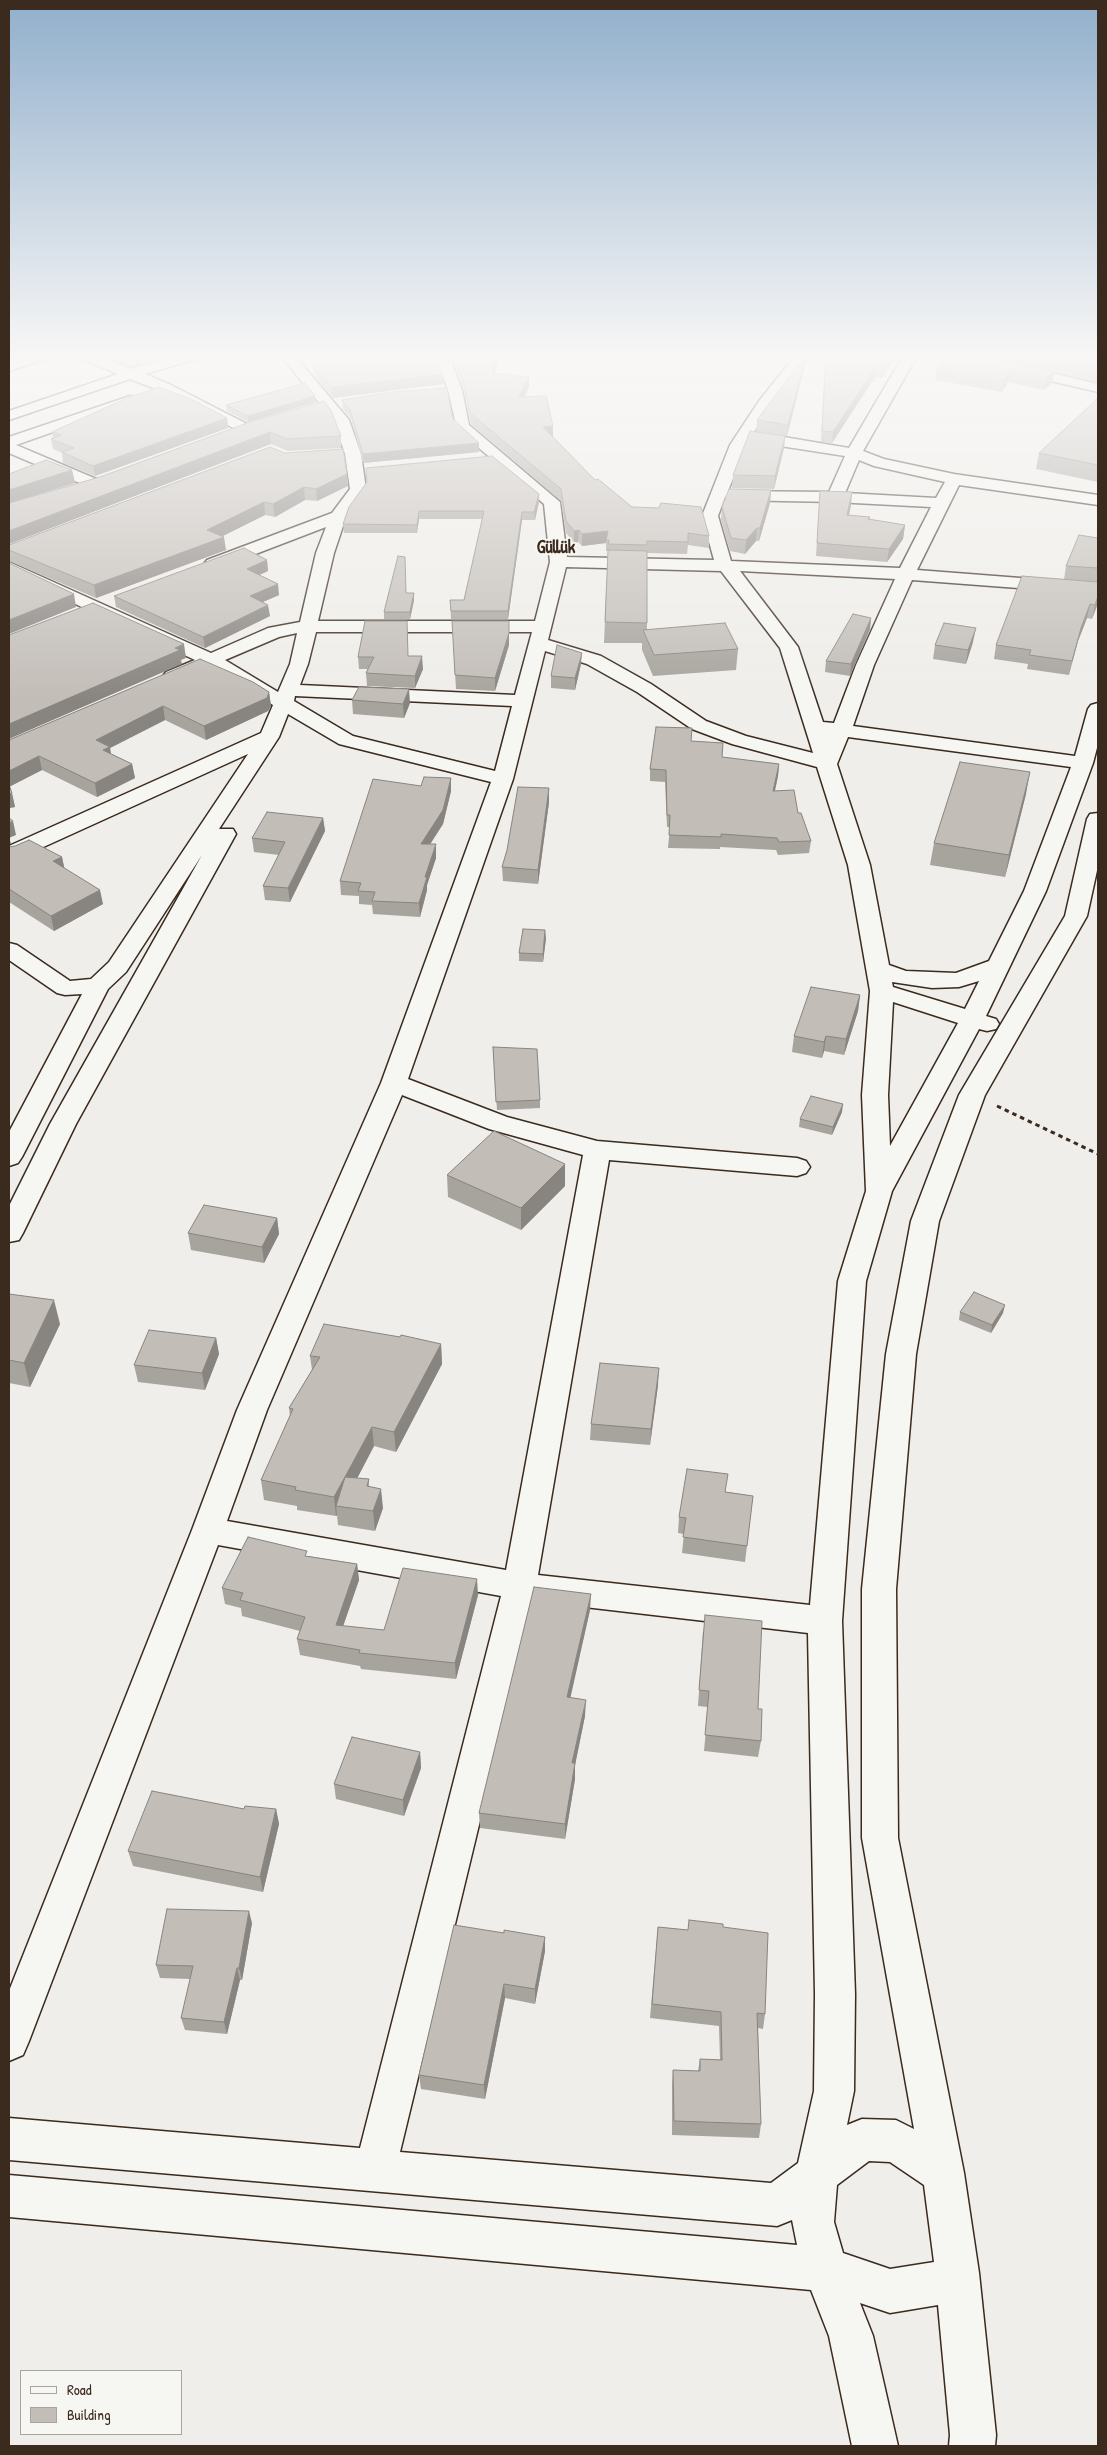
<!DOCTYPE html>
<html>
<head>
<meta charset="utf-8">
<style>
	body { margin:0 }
	#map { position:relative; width:1107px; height:2455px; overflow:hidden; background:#efeeea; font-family:"Patrick Hand",sans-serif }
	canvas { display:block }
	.frame { position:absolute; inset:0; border:10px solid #3b2a1e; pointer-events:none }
	.legend { position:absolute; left:20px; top:2370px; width:162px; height:65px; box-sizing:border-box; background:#f6f6f2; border:1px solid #aba49d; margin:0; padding:6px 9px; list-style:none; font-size:15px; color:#3b2a1e }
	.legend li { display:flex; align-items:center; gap:10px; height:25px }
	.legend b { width:25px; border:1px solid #aba49d }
</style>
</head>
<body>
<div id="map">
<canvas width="1107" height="2455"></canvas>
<div class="frame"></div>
<ul class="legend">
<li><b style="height:6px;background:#f6f6f2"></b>Road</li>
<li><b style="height:14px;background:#c2bdb7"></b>Building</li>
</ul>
</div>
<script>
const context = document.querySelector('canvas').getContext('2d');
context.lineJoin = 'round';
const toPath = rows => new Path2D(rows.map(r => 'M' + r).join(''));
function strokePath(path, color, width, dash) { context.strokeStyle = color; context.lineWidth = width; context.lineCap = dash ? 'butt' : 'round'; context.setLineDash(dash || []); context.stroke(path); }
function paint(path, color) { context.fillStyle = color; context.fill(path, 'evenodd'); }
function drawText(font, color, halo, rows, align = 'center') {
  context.font = font + ' "Patrick Hand",sans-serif'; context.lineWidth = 4; context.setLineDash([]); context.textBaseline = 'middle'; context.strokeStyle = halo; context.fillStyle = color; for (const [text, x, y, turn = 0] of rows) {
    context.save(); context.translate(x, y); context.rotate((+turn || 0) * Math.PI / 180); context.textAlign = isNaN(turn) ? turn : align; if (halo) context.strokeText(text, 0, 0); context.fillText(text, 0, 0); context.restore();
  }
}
const path = toPath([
	[997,1106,1098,1154]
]);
const minor = toPath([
	[27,356,48,356,46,359,9,371,9,362,27,356],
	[80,356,99,356,131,369,177,356,199,356,197,359,145,374,171,385,251,426,254,429,246,434,241,432,161,391,130,379,9,420,9,411,118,374,82,359,80,356],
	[281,356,295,356,349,420,361,454,366,489,346,517,334,553,318,621,535,621,550,562,544,504,457,429,448,390,435,356,449,356,462,390,469,425,560,502,567,557,714,560,702,516,730,445,759,401,795,356,809,356,770,406,754,432,849,448,903,356,917,356,863,451,884,459,954,474,1098,495,1098,505,959,485,917,570,1098,584,1098,594,912,580,874,665,853,726,1075,756,1088,709,1091,705,1098,703,1098,744,1093,763,1046,891,986,1016,996,1019,999,1024,996,1029,987,1031,979,1029,892,1191,866,1281,842,1621,855,1994,854,2091,847,2125,862,2119,896,2120,914,2129,862,1838,862,1589,886,1354,911,1221,959,1095,1065,916,1087,819,1090,814,1098,813,1098,866,1087,916,985,1095,939,1221,916,1354,896,1589,898,1838,964,2173,979,2273,996,2435,995,2446,949,2446,950,2435,938,2305,890,2313,860,2303,873,2336,898,2446,852,2446,829,2336,811,2290,9,2217,9,2175,797,2245,792,2220,777,2226,9,2160,9,2118,360,2148,501,1596,218,1545,29,2041,23,2055,9,2061,9,1991,192,1530,237,1410,381,1083,491,782,339,744,288,714,279,737,219,829,233,829,236,834,76,1124,23,1233,19,1240,9,1242,9,1206,50,1124,202,855,126,972,108,989,22,1157,18,1163,9,1166,9,1132,82,994,65,995,57,993,9,960,9,943,17,945,70,981,91,979,109,962,248,754,17,859,9,860,9,846,261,733,273,705,209,667,180,680,166,680,163,676,166,672,195,660,9,573,9,562,211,653,268,628,300,622,316,553,326,527,219,568,213,569,207,568,204,564,207,560,332,513,350,489,345,454,334,421,281,356],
	[748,441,845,456,829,492,728,491,748,441],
	[859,460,874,466,945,482,936,498,845,493,859,460],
	[725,497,732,500,835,502,931,507,900,568,731,561,718,516,725,497],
	[566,567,721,571,780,648,813,753,746,736,706,721,651,684,601,656,548,640,566,567],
	[740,571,895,579,856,665,834,723,823,722,798,647,740,571],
	[316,632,532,632,515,695,300,685,308,664,316,632],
	[297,633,290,664,278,692,225,660,279,637,297,633],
	[545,651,587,664,637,692,692,729,732,744,817,767,848,865,870,991,862,1095,866,1191,838,1281,810,1605,538,1575,609,1160,797,1176,806,1173,810,1167,806,1161,797,1158,597,1141,507,1117,408,1079,513,779,545,651],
	[295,696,512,706,495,771,353,736,294,701,295,696],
	[848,737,1071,767,1024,891,989,961,956,973,906,971,889,965,870,865,837,764,848,737],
	[979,981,965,1009,893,987,892,982,932,988,959,987,979,981],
	[893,1002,958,1023,890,1146,888,1095,893,1002],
	[402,1095,489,1129,583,1155,506,1570,227,1521,267,1410,402,1095],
	[533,1601,808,1633,815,1994,814,2091,798,2163,771,2183,400,2152,533,1601],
	[869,2161,890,2162,924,2185,934,2262,890,2269,843,2253,834,2222,837,2185,869,2161],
	[954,356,979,356,1098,384,1098,392,956,359,954,356],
	[130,396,137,400,135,403,16,445,101,481,103,484,101,487,89,487,9,453,9,437,130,396]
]);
const wall = toPath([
	[100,356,176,356,131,367],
	[451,356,499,356,494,373,529,377,529,387,524,397,553,437,595,480,632,507,709,536,709,548,688,545,687,554,647,553,647,629,738,649,736,670,653,676,642,650,642,643,604,643,608,551,606,551,606,543,582,546,578,542,574,543,566,533,561,501,471,424,464,389],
	[825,356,897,356,882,378,875,377,832,443,821,442],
	[987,356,1098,356,1098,383,1054,372,1052,383,1044,390,1008,382,1002,392,935,380,936,369,1044,370],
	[312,358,443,374,443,384,333,398,318,381,313,369],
	[805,365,787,436,785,436,784,448,774,489,732,488,733,475,756,432,757,420],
	[1098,398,1098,482,1036,469,1039,453],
	[342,400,452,418,479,452,363,463,351,419,343,409],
	[316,402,248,422,227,411,226,405],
	[227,418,228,428,95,476,63,463,62,453,53,449,51,439,53,438,52,432],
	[250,422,341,436,341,448,288,451,271,444,9,544,9,474,72,470,75,483,12,502,100,477],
	[285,453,347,474,348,486,317,501,305,500,275,517,265,515,222,536,226,550,96,598,9,561,9,545],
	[771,490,770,503,759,541,756,541,745,554,730,551,721,520,722,507],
	[820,491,851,505,849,515,870,517,870,519,905,525,903,539,887,562,816,556],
	[539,502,535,520,522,520,508,619,451,619,450,600,464,600,482,519,419,519,417,533,344,533,343,524,349,507],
	[1098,538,1098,603,1092,619,1087,618,1078,641,1069,675,1027,669,1028,664,994,659,996,645,1064,579,1066,566],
	[267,560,268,571,259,575,279,595,263,602,270,616,205,648,116,607,114,596],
	[406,593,414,600,410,619,384,619,384,612],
	[871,618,870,629,850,676,825,672,826,661],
	[452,621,509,645,495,691,456,689],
	[973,642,966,664,933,659,935,645],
	[408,656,423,669,415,688,367,686,366,673,368,669,359,669,358,657],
	[200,659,269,692,271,706,268,711,206,740,165,720,110,748,111,754,132,764,135,778,97,797,42,770,10,786,15,807,9,808,9,740],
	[581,664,575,690,551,688,551,676],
	[352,700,410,703,404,718,353,714],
	[691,741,722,757,779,764,778,776,775,791,798,813,811,841,809,853,778,855,776,850,720,847,720,849,668,848,670,827,667,827,665,782,650,781,650,769],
	[451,778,451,791,443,824,430,844,436,858,427,885,427,890,420,917,373,914,372,905,359,904,359,896,341,895,340,881,421,786],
	[549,788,549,802,538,884,503,881,502,867],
	[1026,794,1005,877,930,865,934,843],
	[323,818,325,831,290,902,265,900,263,886,279,855,254,852,252,838],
	[9,847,62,857,64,868,103,904,54,931,9,902],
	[546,938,543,962,519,961,519,953],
	[860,995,858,1011,844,1055,824,1051,822,1058,792,1052,794,1036],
	[493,1048,540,1100,540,1108,497,1110],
	[842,1112,832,1135,799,1127,800,1119],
	[565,1164,565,1186,521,1230,448,1197,447,1175],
	[277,1218,279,1234,264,1263,191,1250,188,1233],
	[9,1294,60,1324,30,1387,9,1383],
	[960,1312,1003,1313,991,1333,959,1320],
	[216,1338,219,1354,205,1390,138,1382,134,1365],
	[441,1344,442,1364,396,1452,374,1446,357,1478,369,1479,369,1486,383,1508,375,1531,338,1525,337,1515,336,1516,297,1510,297,1506,264,1500,261,1480,290,1416,289,1408,312,1370,310,1356],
	[658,1385,650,1445,590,1440,591,1424],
	[727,1492,753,1496,745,1562,682,1553,684,1534,678,1533,679,1517],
	[308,1556,357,1564,359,1580,343,1626,384,1630,478,1595,456,1679,361,1669,360,1666,300,1655,297,1639,300,1631,242,1616,241,1608,225,1604,222,1588],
	[590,1610,570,1697,585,1716,575,1765,575,1779,565,1839,480,1828,479,1813],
	[703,1631,758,1709,761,1741,758,1757,704,1751,708,1707,698,1706],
	[420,1752,421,1768,404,1816,336,1799,334,1784],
	[244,1809,276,1809,279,1824,263,1892,133,1866,128,1851],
	[252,1923,242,1980,240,1980,227,2034,185,2030,181,2018,190,1979,160,1978,156,1965],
	[658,1927,688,1930,723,1927,765,2014,763,2029,758,2028,761,2124,759,2138,672,2135,672,2084,673,2070,698,2071,700,2059,720,2060,719,2026,650,2018],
	[504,1933,545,1937,545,1951,535,2004,505,1998,485,2099,421,2089,419,2075]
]);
const shadedWall = toPath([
	[132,356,176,356,131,367,130,357],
	[496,356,499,356,492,384,492,373],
	[806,356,805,365,787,436,788,425],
	[891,356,897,356,882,378,883,367],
	[876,366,875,377,832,443,833,432],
	[1010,371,1008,382,1002,392,1004,380],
	[1054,372,1052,383,1044,390,1046,378],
	[443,374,443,384,333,398,332,387],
	[529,377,529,387,519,408,519,397],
	[315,396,316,402,248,422,248,416],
	[227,418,228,428,95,476,93,466],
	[553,426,553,437,543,427],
	[270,432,271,444,9,544,9,531],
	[785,436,784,448,774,489,775,476],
	[479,443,479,452,363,463,363,454],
	[72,470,75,483,9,503,9,490],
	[347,474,348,486,317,501,316,489],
	[304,487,305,500,275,517,273,504],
	[771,490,770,503,759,541,760,528],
	[852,492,851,505,846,528,847,515],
	[539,494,539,502,535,520,534,512],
	[264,502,265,515,209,543,207,530],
	[419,511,419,519,417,533,417,525],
	[522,512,522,520,508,619,508,611],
	[905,525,903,539,887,562,889,549],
	[757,528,756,541,745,554,746,540],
	[579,530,578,542,574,543,574,531],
	[608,531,606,543,582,546,582,534],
	[224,537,226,550,96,598,94,585],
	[267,560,268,571,248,580,247,569],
	[278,584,279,595,251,607,250,596],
	[414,593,414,600,410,619,410,612],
	[74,594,76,607,9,634,9,620],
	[1098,596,1098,603,1092,619,1095,605],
	[1090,604,1087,618,1078,641,1069,675,1081,628],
	[268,605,270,616,205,648,203,637],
	[871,618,870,629,850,676,851,664],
	[509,621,509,645,495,691,495,678],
	[976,628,973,642,966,664,968,650],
	[184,644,186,658,181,660,182,664,9,739,9,724],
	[582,653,581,664,575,690,575,678],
	[422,656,423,669,415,688,415,676],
	[409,689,410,703,404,718,403,704],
	[269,692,271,706,268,711,206,740,204,726],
	[163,706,165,720,110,748,112,761,96,740],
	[39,756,42,770,9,787,9,771],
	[132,764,135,778,97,797,95,783],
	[779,764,778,776,772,803,773,791],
	[1030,772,1026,794,1005,877,1009,855],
	[451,778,451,791,443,824,422,857,421,844],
	[549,788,549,802,538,884,538,870],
	[12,793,15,807,9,808,9,794],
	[323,818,325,831,290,902,288,888],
	[13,821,16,835,9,838,11,843,9,845,9,823],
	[436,844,436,858,427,885,427,890,420,917,419,903,425,877],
	[62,857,65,871,53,861],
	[100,890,103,904,54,931,51,916],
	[545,930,546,938,543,962,543,954],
	[860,995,858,1011,844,1055,846,1039],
	[826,1036,824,1051,822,1058,824,1042],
	[843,1104,842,1112,832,1135,833,1127],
	[565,1164,565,1186,521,1230,521,1208],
	[277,1218,279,1234,264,1263,262,1247],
	[54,1300,60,1324,30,1387,24,1363],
	[1005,1305,1003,1313,991,1333,992,1325],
	[216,1338,219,1354,205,1390,202,1373],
	[441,1344,442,1364,396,1452,394,1432],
	[659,1368,658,1385,650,1445,651,1429],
	[372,1427,374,1446,348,1496,345,1477],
	[345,1477,336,1506,337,1515,336,1516,334,1497],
	[381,1489,383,1508,375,1531,373,1511],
	[357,1564,359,1580,338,1641,336,1625],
	[477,1579,478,1595,456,1679,455,1663],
	[591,1594,590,1610,567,1713,567,1697],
	[586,1700,585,1716,575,1765,575,1779,565,1839,565,1824,572,1763],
	[420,1752,421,1768,404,1816,403,1800],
	[276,1809,279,1824,263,1892,260,1877],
	[249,1911,252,1923,242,1980,239,1968],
	[545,1937,545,1951,535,2004,535,1989],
	[237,1968,240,1980,227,2034,224,2022],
	[504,1984,505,1998,485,2099,484,2085]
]);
const building = toPath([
	[331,356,437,356,443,374,332,387,317,370,312,358,331,356],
	[454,356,496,356,492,373,529,377,519,397,546,396,553,426,543,427,595,480,598,479,632,507,659,508,661,503,701,507,709,536,688,533,688,542,647,541,647,545,608,544,609,540,606,540,608,531,582,534,579,530,574,531,566,521,561,489,470,413,463,379,454,356],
	[805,356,806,356,788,425,757,420,805,356],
	[826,356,891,356,883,367,876,366,833,432,822,431,826,356],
	[953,356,984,356,1054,372,1046,378,1010,371,1004,380,936,369,953,356],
	[1054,356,1098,356,1098,366,1054,356],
	[305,383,315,396,248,416,226,405,305,383],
	[159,387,191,399,227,418,93,466,62,452,74,448,51,439,61,435,52,432,127,398,159,387],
	[447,388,452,418,479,443,363,454,350,410,342,400,393,392,447,388],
	[1098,398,1098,465,1039,453,1098,398],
	[324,401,331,410,341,436,287,439,270,432,9,531,9,503,100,477,250,422,324,401],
	[750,431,785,436,775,476,733,475,750,431],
	[270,447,285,453,343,449,347,474,316,489,304,487,273,504,264,502,207,530,224,537,94,585,9,550,9,545,270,447],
	[492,456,539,494,534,512,522,512,508,611,451,611,450,600,464,600,484,511,419,511,417,525,343,524,349,507,367,482,366,468,492,456],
	[46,460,72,470,9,490,9,474,46,460],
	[729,489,771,490,760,528,757,528,746,540,731,538,722,507,729,489],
	[820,491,852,492,847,515,870,517,868,519,905,525,889,549,817,543,820,491],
	[1079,535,1098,538,1098,568,1066,566,1079,535],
	[244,548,267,560,247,569,278,584,250,596,268,605,203,637,114,596,244,548],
	[608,550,647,551,647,623,605,622,608,550],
	[398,556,405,557,406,593,414,593,410,612,384,612,398,556],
	[9,563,74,594,9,620,9,563],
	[1022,576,1098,582,1098,596,1095,605,1090,604,1081,628,1072,661,1029,655,1031,650,996,645,1022,576],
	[93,603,184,644,175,648,180,650,9,724,9,635,93,603],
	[853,614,871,618,851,664,826,661,853,614],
	[365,621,407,621,408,656,422,656,415,676,366,673,374,657,358,657,365,621],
	[452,621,509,621,509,633,495,678,455,675,452,621],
	[725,623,738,649,654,655,643,630,725,623],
	[944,623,976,628,968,650,935,645,944,623],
	[557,645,582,653,575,678,551,676,557,645],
	[200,659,253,682,269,692,267,698,204,726,163,706,96,740,110,747,103,750,132,764,95,783,39,756,9,771,9,740,200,659],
	[359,687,409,689,403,704,352,700,359,687],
	[656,727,692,728,691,741,723,743,722,757,779,764,773,791,794,790,798,813,801,813,811,841,779,842,777,838,721,834,721,837,669,835,670,815,667,815,666,770,650,769,656,727],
	[960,762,1030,772,1009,855,934,843,960,762],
	[424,777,451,778,443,810,421,844,436,844,425,877,427,877,419,903,372,901,375,892,358,891,361,883,340,881,373,779,421,786,424,777],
	[9,785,12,793,9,794,9,785],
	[518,787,549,788,538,870,502,867,507,850,518,787],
	[267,812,323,818,288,888,263,886,285,842,252,838,267,812],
	[9,818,13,821,9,823,9,818],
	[29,840,62,857,53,861,100,890,51,916,9,889,9,847,15,846,29,840],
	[523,929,545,930,543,954,519,953,523,929],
	[811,987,860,995,846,1039,826,1036,824,1042,794,1036,811,987],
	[493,1047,537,1049,540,1100,496,1102,493,1047],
	[811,1096,843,1104,833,1127,800,1119,811,1096],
	[494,1131,565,1164,521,1208,447,1175,494,1131],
	[204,1205,277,1218,262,1247,188,1233,204,1205],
	[974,1292,1005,1305,992,1325,960,1312,974,1292],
	[9,1294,54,1300,24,1363,9,1360,9,1294],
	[324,1324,400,1337,401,1335,441,1344,394,1432,372,1427,345,1477,369,1479,367,1486,381,1489,373,1511,336,1506,345,1477,334,1497,295,1490,296,1487,261,1480,293,1409,289,1408,320,1357,310,1356,324,1324],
	[149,1330,216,1338,202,1373,134,1365,149,1330],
	[600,1363,659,1368,651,1429,591,1424,600,1363],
	[687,1469,728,1474,725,1492,753,1496,747,1546,683,1537,686,1518,679,1517,687,1469],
	[248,1537,307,1551,305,1556,357,1564,336,1625,384,1630,403,1568,477,1579,455,1663,359,1653,360,1650,297,1639,305,1617,240,1600,243,1593,222,1588,248,1537],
	[534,1587,591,1594,567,1697,586,1700,572,1763,575,1763,565,1824,479,1813,534,1587],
	[705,1615,762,1621,758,1709,762,1709,761,1741,705,1735,709,1691,699,1690,705,1615],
	[352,1737,420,1752,403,1800,334,1784,352,1737],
	[152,1791,244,1809,245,1806,276,1809,260,1877,128,1851,152,1791],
	[167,1909,249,1911,239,1968,237,1968,224,2022,181,2018,193,1966,156,1965,167,1909],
	[689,1920,723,1924,723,1927,768,1933,765,2014,757,2013,761,2124,674,2121,673,2070,700,2071,700,2059,722,2060,721,2012,652,2004,658,1927,688,1930,689,1920],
	[454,1925,504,1933,504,1930,545,1937,535,1989,504,1984,484,2085,419,2075,454,1925]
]);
const farDistrictnames = [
	["Güllük",556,548]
];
strokePath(minor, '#3b2a1e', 3);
strokePath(path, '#3b2a1e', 3, [4.5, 4]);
paint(minor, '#f6f6f2');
paint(wall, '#a7a39d');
paint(shadedWall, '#888480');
paint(building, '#c2bdb7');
strokePath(building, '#888480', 1);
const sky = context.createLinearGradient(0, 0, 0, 700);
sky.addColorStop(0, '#91afcc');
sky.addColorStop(0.51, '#f8f7f6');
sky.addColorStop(1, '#f8f7f600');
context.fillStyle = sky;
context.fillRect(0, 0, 1107, 700);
drawText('bold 18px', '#3b2a1e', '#f6f6f2', farDistrictnames);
</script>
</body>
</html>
